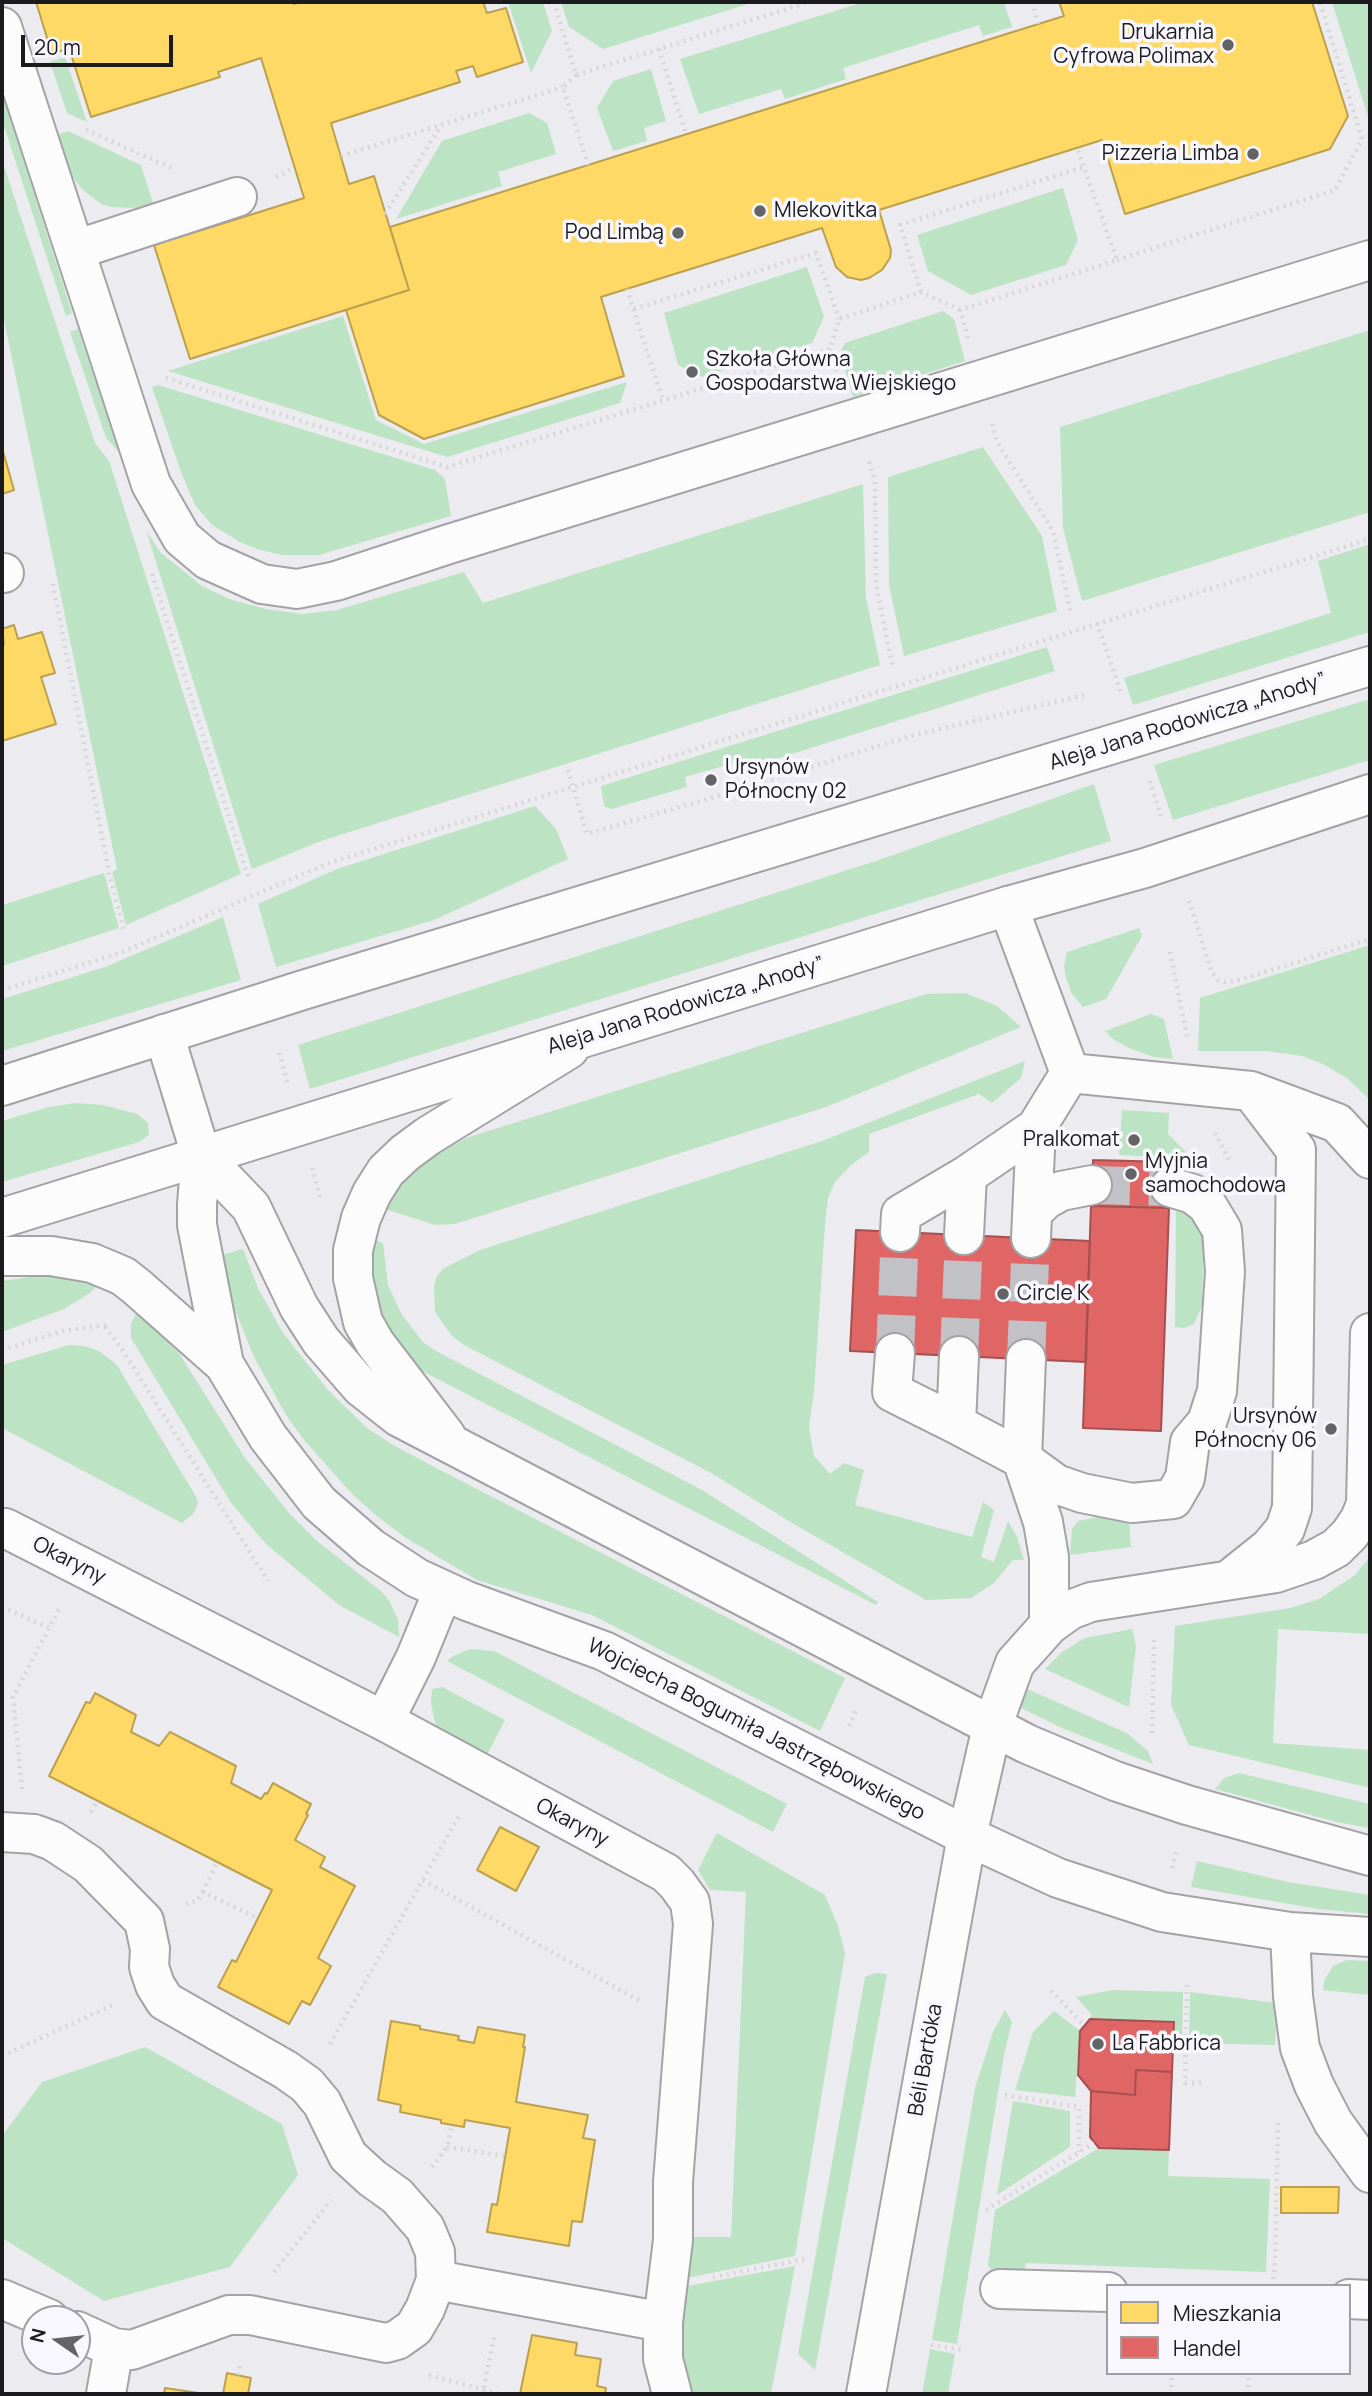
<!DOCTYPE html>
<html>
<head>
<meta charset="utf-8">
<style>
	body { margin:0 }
	#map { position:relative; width:1372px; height:2396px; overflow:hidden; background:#ecebef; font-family:Manrope,sans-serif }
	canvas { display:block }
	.frame { position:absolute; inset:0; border:4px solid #1b1a1d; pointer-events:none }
	.legend { position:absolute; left:1106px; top:2284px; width:245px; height:91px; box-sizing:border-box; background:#f9f7fe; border:2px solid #a09fa4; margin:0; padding:9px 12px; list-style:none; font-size:21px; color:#1b1a1d }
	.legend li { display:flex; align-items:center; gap:14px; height:35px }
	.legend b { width:35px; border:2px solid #a09fa4 }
	.north { position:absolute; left:21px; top:2305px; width:70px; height:70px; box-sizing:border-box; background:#f9f7fe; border:2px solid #a09fa4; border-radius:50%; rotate:284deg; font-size:19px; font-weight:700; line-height:28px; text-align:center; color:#1b1a1d }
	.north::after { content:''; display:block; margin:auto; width:24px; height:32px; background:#646366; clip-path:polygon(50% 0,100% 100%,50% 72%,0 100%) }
	.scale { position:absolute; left:21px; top:35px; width:152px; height:32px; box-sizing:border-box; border:4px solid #1b1a1d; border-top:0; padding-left:9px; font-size:21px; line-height:24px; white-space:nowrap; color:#1b1a1d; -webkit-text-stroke:5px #f9f7fe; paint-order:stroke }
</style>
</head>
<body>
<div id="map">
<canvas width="1372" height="2396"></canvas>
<div class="frame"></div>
<ul class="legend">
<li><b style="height:19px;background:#ffd966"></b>Mieszkania</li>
<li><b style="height:19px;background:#e06666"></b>Handel</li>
</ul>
<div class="north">N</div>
<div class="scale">20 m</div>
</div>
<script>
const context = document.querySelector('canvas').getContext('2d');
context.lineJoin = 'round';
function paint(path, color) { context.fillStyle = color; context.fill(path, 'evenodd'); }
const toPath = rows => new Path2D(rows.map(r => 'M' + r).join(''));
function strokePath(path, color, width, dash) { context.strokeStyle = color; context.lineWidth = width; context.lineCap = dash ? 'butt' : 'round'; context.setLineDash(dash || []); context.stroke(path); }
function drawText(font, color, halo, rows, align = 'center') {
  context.font = font + ' Manrope,sans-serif'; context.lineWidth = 7; context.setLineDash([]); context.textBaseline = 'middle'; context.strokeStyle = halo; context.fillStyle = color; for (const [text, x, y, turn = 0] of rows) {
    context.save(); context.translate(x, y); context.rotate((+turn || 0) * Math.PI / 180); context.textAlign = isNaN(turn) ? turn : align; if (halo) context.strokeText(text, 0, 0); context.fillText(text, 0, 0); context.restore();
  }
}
const green = toPath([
	[508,2,543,2,552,31,531,73],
	[561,2,754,2,603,49,569,27],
	[864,2,1004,2,1012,27,983,36,979,25,843,68,846,79,785,99,781,89,699,114,680,59],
	[1332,2,1370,2,1370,123],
	[65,57,87,122,67,113,50,62],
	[651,69,666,121,644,128,647,141,613,151,597,108,613,81],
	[2,93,72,313,66,316,2,120],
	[529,113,547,123,556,154,498,172,502,186,396,219,442,141],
	[68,131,141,165,153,203,135,208,111,207,101,204,83,190,71,175,58,135],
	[2,160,95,443,109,461,241,874,126,925,112,872,117,869,2,310],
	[1063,188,1078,240,1066,265,971,295,928,271,917,235],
	[807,267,824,317,812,343,702,377,678,365,664,313],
	[943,311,954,319,965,361,853,397,840,353,845,343],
	[343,316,376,420,424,444,627,382,620,403,447,457,168,371],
	[78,329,119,452,106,438,70,332],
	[1370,330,1370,512,1082,601,1063,528,1060,427],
	[158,385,435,470,445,479,451,516,319,555,282,555,260,550,240,542,212,525,195,505,182,475,152,387],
	[983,447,1042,536,1057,611,904,656,889,585,888,477],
	[863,484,866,598,880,665,321,841,252,869,146,530,160,552,202,586,232,600,266,609,302,614,337,610,464,572,483,603],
	[1370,544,1370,632,1133,705,1124,678,1331,613,1318,561],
	[1047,647,1055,671,738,771,734,763,685,777,687,787,612,809,604,806,601,786],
	[1370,699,1370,760,1173,820,1154,765],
	[1094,784,1111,841,310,1089,298,1045,876,861],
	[535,806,556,829,568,859,434,920,276,967,258,904,337,869],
	[104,873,119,928,2,966,2,905],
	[223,917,241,980,2,1051,2,999,105,967],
	[1139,928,1142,936,1106,999,1083,1007,1072,994,1066,978,1064,966,1067,952],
	[1370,945,1370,1100,1348,1079,1323,1064,1302,1056,1266,1051,1198,1051,1200,998],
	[965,993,997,1006,1021,1027,826,1107,455,1224,435,1225,385,1209,403,1179,430,1157,469,1137,926,994],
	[1151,1014,1164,1019,1173,1059,1154,1057,1129,1048,1113,1039,1105,1031],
	[1025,1061,1021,1078,992,1103,979,1094,869,1134,869,1152,851,1165,835,1182,828,1198,825,1224,814,1392,809,1427,814,1456,830,1474,844,1463,864,1470,855,1505,972,1537,983,1502,994,1510,981,1557,994,1562,1008,1521,1017,1537,1024,1560,1013,1560,994,1583,971,1598,926,1600,792,1523,713,1474,464,1345,452,1336,435,1312,434,1287,437,1276,444,1268,480,1250,822,1141],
	[76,1103,103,1105,137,1114,148,1123,149,1135,139,1142,2,1182,2,1121,49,1107],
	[1122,1110,1169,1113,1168,1134,1188,1154,1180,1158,1119,1155],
	[1176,1203,1187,1207,1204,1230,1202,1306,1194,1324,1184,1328,1175,1327],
	[373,1239,383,1243,388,1285,402,1315,423,1342,434,1350,702,1490,878,1602,876,1605,422,1371,412,1364,386,1334,370,1275],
	[243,1249,258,1288,283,1333,328,1390,367,1428,393,1445,442,1471,845,1678,820,1731,592,1615,477,1580,406,1538,378,1517,352,1494,304,1440,286,1415,254,1357,231,1300,219,1256],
	[30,1277,66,1277,99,1284,90,1293,64,1309,2,1332,2,1281],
	[138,1309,179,1353,245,1458,289,1513,317,1541,381,1591,390,1602,398,1620,399,1637,339,1605,266,1544,231,1503,131,1338,131,1324],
	[69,1345,84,1346,99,1351,117,1365,195,1495,198,1502,196,1508,193,1514,182,1523,2,1428,2,1365],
	[1098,1517,1129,1518,1131,1547,1070,1555,1072,1529,1078,1521],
	[1370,1557,1370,1634,1278,1629,1273,1743,1370,1750,1370,1788,1189,1745,1171,1705,1175,1626,1290,1608,1319,1599,1355,1575],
	[1132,1629,1136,1646,1129,1707,1045,1669,1062,1652,1085,1638],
	[470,1649,494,1651,787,1804,773,1832,447,1661,453,1656],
	[442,1687,505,1720,486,1757,447,1737,435,1723,431,1703,432,1689],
	[1025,1688,1127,1733,1148,1751,1153,1764,1062,1728,1021,1708],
	[1239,1773,1370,1804,1370,1828,1336,1822,1215,1789,1224,1778],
	[717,1833,825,1895,838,1926,845,1953,795,2256,682,2279,690,2237,731,2237,746,1892,710,1890,698,1870],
	[1197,1861,1288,1882,1370,1895,1370,1914,1318,1909,1191,1887],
	[1347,1960,1370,1961,1370,1995,1323,1990,1324,1981,1333,1966],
	[875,1973,887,1974,815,2370,798,2354,865,1977],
	[1113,1990,1183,1992,1182,2044,1173,2044,1174,2022,1090,2019,1091,2014,1076,1997],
	[1190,1992,1277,2003,1275,2045,1189,2043],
	[1005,2010,1012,2022,1004,2055,957,2344,932,2340,975,2088,993,2032],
	[1054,2011,1080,2031,1075,2097,1015,2090,1033,2032],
	[145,2047,282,2124,298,2175,230,2267,104,2301,2,2238,2,2136,42,2082],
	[1013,2101,1070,2111,1070,2147,997,2195],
	[1099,2148,1169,2150,1168,2176,1270,2179,1266,2272,1026,2263,1023,2278,995,2276,988,2265,995,2210],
	[795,2266,771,2394,693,2394,681,2363,682,2287],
	[930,2349,955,2354,948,2394,922,2394]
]);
const homes = toPath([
	[36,2,293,2,294,4,300,2,483,2,487,13,506,8,523,62,477,77,473,66,456,71,460,82,331,123,349,184,374,176,409,290,190,359,154,245,304,198,261,58,218,72,220,77,91,117,69,48,52,54,36,2],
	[1059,2,1312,2,1348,116,1330,149,1125,214,1102,140,879,210,891,250,890,258,882,270,869,278,861,280,847,277,836,267,822,228,601,297,624,376,424,439,379,415,346,310,409,290,390,227,1064,16,1059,2],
	[2,448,14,490,2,494,2,448],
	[14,625,18,639,42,632,55,673,41,677,56,724,2,741,2,645,4,644,2,629,14,625],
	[95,1693,136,1715,131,1732,159,1746,170,1732,236,1766,231,1783,261,1799,265,1793,267,1794,273,1783,311,1804,306,1814,308,1815,295,1840,325,1857,320,1867,355,1886,318,1958,331,1966,310,2005,302,2001,289,2024,218,1987,232,1960,236,1962,272,1890,49,1776,86,1702,90,1703,95,1693],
	[500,1827,539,1847,516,1891,477,1870,500,1827],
	[391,2021,420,2026,420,2029,459,2036,458,2040,474,2043,478,2027,525,2035,523,2047,525,2047,516,2102,588,2115,583,2138,595,2140,582,2222,572,2221,569,2246,487,2232,492,2204,497,2205,510,2128,465,2120,464,2127,441,2123,441,2120,400,2112,401,2105,378,2100,391,2021],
	[1281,2187,1339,2187,1338,2213,1281,2213,1281,2187],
	[532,2335,577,2343,575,2355,601,2359,597,2386,606,2388,605,2394,520,2394,532,2335],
	[227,2373,251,2378,248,2394,223,2394,227,2373],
	[165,2388,205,2394,164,2394,165,2388]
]);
const shops = toPath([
	[1093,1160,1170,1162,1169,1208,1091,1206,1093,1160],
	[1091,1206,1169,1208,1161,1431,1083,1428,1091,1206],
	[856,1230,1090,1241,1086,1362,850,1351,856,1230],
	[1090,2019,1174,2022,1172,2072,1136,2070,1135,2095,1091,2091,1078,2075,1080,2031,1090,2019],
	[1136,2070,1172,2072,1169,2150,1099,2148,1090,2137,1091,2091,1135,2095,1136,2070]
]);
const minorTunnel = toPath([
	[1092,1185,1170,1187],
	[895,1353,900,1232],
	[959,1356,964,1235],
	[1026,1359,1031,1238]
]);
const path = toPath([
	[554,2,576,75,809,2],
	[1032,2,1038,24],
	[659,49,686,134],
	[576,75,563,87,588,165],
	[86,130,174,169],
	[341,156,563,87],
	[276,177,294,168],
	[385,214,441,126],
	[1117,260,1335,190,1362,139,1320,2],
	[627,289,663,401],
	[921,292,900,225,1084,167],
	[634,309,816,253,839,319],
	[968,338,960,310,1117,260,1077,148],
	[166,378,447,467,830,349],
	[839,378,830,349,839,319,921,292,960,310],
	[992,424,997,442,1053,531,1071,614],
	[869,462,875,482,876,584,893,669],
	[152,574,249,880],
	[53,584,109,873,124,931],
	[1097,623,1121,693],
	[568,770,587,834,748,787,910,736,1089,694],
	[1150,781,1161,816],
	[1189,901,1212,973,1218,980,1225,982,1236,981,1370,939],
	[1170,952,1188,1041],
	[2,990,120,953,329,863,1370,539],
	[279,1053,288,1084],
	[1215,1133,1230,1162],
	[312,1168,320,1197],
	[105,1327,122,1349,268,1581],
	[2,1350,62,1331,107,1325],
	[2,1607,49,1628],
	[849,1726,857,1708],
	[1152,1733,1154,1639],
	[22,1789,13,1697,60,1607],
	[91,1812,97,1801],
	[1172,1868,1176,1852],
	[423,1880,640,2001],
	[203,1892,217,1862],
	[186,1904,198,1900,203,1892,258,1918],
	[1187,1985,1185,2083,1204,2083],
	[1051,1991,1084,2025],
	[330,2044,460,1814],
	[2,2056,115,2004],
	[1005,2095,1079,2107,1079,2152],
	[447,2147,505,2156],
	[432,2167,447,2147,452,2125],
	[986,2210,1094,2143],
	[274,2272,331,2200],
	[713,2277,805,2259],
	[1272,2286,1275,2266,1278,2123,1282,2123],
	[931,2345,964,2350],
	[238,2375,241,2361],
	[429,2375,499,2394],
	[485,2394,483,2391,494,2337],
	[1057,2394,1080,2394],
	[1171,2394,1172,2373],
	[1248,2394,1249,2373]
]);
const minor = toPath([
	[2,27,151,484,182,538,208,560,262,584,297,589,336,581,449,544,1370,260],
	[75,250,237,197],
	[2,573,4,573],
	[1008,906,1070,1073],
	[164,1034,201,1155,197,1204,197,1225,224,1364],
	[1070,1073,1251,1091,1337,1123,1370,1159],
	[201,1155,251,1207,299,1307,321,1341,361,1387,399,1417,1027,1744,1115,1781,1187,1805,1370,1856],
	[1032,1213,1045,1200,1061,1191,1092,1185],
	[900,1232,901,1214,967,1175],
	[964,1235,967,1175,1036,1128],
	[1031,1238,1036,1128,1070,1073],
	[2,1256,51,1256,92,1263,123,1276,137,1287,224,1364,268,1437,319,1503,371,1548,417,1578,467,1601,604,1651,967,1836,1058,1878,1162,1912,1290,1932,1370,1937],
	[895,1353,892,1392,956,1424],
	[959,1356,956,1424,1022,1459,1056,1484,1082,1493,1132,1503,1173,1499,1185,1478,1190,1442,1207,1422,1217,1391,1225,1272,1222,1230,1207,1205,1193,1194,1170,1187],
	[1026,1359,1022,1459,1043,1522,1049,1557,1049,1625],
	[446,1436,375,1343,363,1322,353,1278,353,1250,361,1218,372,1193,386,1171,405,1153,428,1136,569,1049],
	[5,1528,384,1721,666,1873,677,1884,690,1902,693,1924,673,2182,673,2240,663,2322,663,2359,672,2394],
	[1230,1579,1270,1547,1285,1529,1292,1508,1296,1150,1251,1091],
	[384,1721,416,1657,443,1591],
	[2,1832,34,1834,53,1841,88,1864,144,1921,150,1949,149,1967,155,1985,165,2001,286,2070,307,2085,322,2103,348,2156,372,2178,397,2196,425,2228,435,2252,436,2280],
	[1290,1932,1293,1996,1300,2048,1314,2085,1333,2122,1370,2173],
	[1000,2289,1108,2292],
	[2,2299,49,2319],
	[1349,2299,1370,2300],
	[77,2331,114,2348,132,2350,229,2315,250,2315,386,2343,397,2340,414,2328,425,2309,436,2280,663,2322],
	[106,2394,114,2348],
	[866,2394,967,1836,992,1727,1015,1663,1049,1625,1070,1610,1091,1602,1276,1573,1314,1560,1336,1548,1350,1534,1360,1519,1366,1504,1370,1333]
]);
const major = toPath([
	[2,1086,303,990,1370,666],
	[2,1218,1008,906,1145,868,1370,794]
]);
const markers = [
	[1228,45,7,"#646366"],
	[1253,154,7,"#646366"],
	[760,211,7,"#646366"],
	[678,233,7,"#646366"],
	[692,372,7,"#646366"],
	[711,780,7,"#646366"],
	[1134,1140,7,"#646366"],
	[1131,1174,7,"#646366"],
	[1003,1294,7,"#646366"],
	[1331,1429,7,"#646366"],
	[1098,2044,7,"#646366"]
];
const poiNames = [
	["Drukarnia",1214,33,"right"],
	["Cyfrowa Polimax",1214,57,"right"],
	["Pizzeria Limba",1239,154,"right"],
	["Mlekovitka",774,211],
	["Pod Limbą",664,233,"right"],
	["Szkoła Główna",706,360],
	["Gospodarstwa Wiejskiego",706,384],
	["Ursynów",725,768],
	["Północny 02",725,792],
	["Pralkomat",1120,1140,"right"],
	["Myjnia",1145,1162],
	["samochodowa",1145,1186],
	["Circle K",1017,1294],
	["Ursynów",1317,1417,"right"],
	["Północny 06",1317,1441,"right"],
	["La Fabbrica",1112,2044]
];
const streetNames = [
	["Aleja Jana Rodowicza „Anody”",1188,722,-17],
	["Aleja Jana Rodowicza „Anody”",686,1006,-17],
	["Okaryny",69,1561,27],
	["Wojciecha Bogumiła Jastrzębowskiego",756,1730,27],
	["Okaryny",572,1823,28],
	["Béli Bartóka",926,2060,-80]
];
paint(green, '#bde3c5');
paint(homes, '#ffd966');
strokePath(homes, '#bba050', 2);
paint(shops, '#e06666');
strokePath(shops, '#a54f50', 2);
strokePath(minorTunnel, '#c2c1c5', 38, [38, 19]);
strokePath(minor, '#a3a2a5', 42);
strokePath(major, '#a3a2a5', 42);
strokePath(path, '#d6d6d6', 4.5, [2, 5]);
strokePath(minor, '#fcfcfd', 38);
strokePath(major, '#fcfcfd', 38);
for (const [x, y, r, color] of markers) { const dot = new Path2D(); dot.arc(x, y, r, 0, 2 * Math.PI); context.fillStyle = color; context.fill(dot); strokePath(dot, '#f9f7fe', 2.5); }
drawText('21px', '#1b1a1d', '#f9f7fe', poiNames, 'left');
drawText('21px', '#1b1a1d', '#f9f7fe', streetNames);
</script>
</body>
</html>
